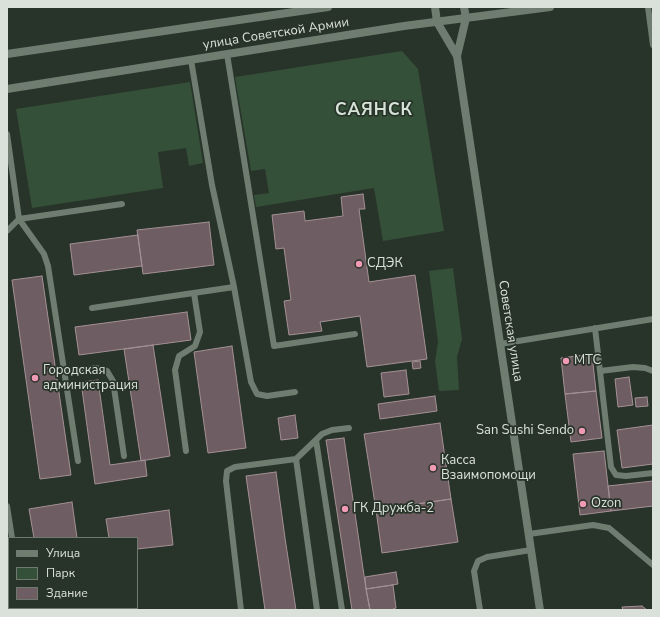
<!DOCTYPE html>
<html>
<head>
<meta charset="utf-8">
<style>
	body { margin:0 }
	#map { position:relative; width:660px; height:617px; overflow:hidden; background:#283329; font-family:"Nunito Sans",sans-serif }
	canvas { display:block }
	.frame { position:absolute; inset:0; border:8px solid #dae1da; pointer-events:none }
	.legend { position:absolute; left:8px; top:537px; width:130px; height:72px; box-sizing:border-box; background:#283329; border:1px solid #6f7970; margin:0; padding:5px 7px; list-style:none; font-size:12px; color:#dae1da }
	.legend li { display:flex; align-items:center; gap:8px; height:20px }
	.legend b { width:20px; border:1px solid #6f7970 }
</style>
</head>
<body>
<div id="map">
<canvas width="660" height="617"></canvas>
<div class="frame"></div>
<ul class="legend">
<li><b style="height:5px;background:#6e7d6f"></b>Улица</li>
<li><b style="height:11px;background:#355038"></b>Парк</li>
<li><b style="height:11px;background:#6e5d62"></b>Здание</li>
</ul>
</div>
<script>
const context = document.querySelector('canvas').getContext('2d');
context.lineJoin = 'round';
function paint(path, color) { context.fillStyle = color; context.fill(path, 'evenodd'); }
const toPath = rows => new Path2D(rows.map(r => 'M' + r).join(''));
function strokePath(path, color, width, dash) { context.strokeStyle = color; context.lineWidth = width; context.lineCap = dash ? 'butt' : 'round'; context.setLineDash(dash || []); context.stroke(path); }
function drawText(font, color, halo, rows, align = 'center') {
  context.font = font + ' "Nunito Sans",sans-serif'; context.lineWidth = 3.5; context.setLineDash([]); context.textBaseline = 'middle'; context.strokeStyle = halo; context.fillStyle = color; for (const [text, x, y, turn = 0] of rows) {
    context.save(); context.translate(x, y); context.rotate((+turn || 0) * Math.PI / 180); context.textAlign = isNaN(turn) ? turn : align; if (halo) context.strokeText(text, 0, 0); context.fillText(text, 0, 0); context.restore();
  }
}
const green = toPath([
	[402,51,418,69,444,231,383,241,374,188,256,207,254,195,269,193,265,169,251,171,235,77],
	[190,82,203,163,189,166,186,148,158,152,163,188,32,208,16,109],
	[453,268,462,339,457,357,459,390,439,391,435,361,438,342,429,271]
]);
const building = toPath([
	[363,194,365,209,359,209,369,282,415,275,427,359,367,367,360,316,320,322,322,331,289,335,284,301,291,300,284,248,276,249,272,215,304,211,305,221,343,216,341,197,363,194],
	[209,222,214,265,143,274,137,230,209,222],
	[138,235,142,266,74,275,70,244,138,235],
	[42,276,71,475,40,479,12,280,42,276],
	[187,312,191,340,79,355,75,327,187,312],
	[153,345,170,456,141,461,124,349,153,345],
	[232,346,246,448,208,453,194,352,232,346],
	[592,354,596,391,565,394,561,358,592,354],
	[420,361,421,368,413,369,412,362,420,361],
	[406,370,409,394,384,397,381,373,406,370],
	[629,377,633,405,618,407,615,379,629,377],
	[98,380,110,465,145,460,147,476,95,484,81,382,98,380],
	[596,391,602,438,571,442,565,394,596,391],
	[435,396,437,411,380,419,378,404,435,396],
	[647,397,648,406,636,407,635,398,647,397],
	[295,415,298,438,281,440,278,418,295,415],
	[440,423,451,499,376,510,364,434,440,423],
	[653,425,653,464,622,468,617,430,653,425],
	[344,438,366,589,370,610,352,610,326,440,344,438],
	[604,451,611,511,580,515,573,454,604,451],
	[276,472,285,538,296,610,265,610,246,476,276,472],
	[653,481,653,506,611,511,608,486,653,481],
	[451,499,458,542,382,553,376,510,451,499],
	[72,502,77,538,34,538,29,509,72,502],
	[169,510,173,545,137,549,137,538,109,538,106,519,169,510],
	[396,572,398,584,366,589,365,577,396,572],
	[393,585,396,608,391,610,370,610,366,589,393,585],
	[642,606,647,610,623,610,622,607,642,606],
	[44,608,87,608,87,610,44,610,44,608]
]);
const service = toPath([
	[648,7,653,45],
	[227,54,274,346,355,334],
	[191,60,212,185,234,287,251,382,257,394,267,396,295,392],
	[7,134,19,219,7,231],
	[92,308,234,287],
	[595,328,611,467,616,475,626,476,653,473],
	[500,344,653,319],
	[600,371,633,367,645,368,653,371],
	[64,372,96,368,107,371,113,381,124,456],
	[316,440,342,610],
	[186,451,175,370,179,356,195,346,200,332,194,293],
	[296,459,322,434,332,430,349,428],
	[78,461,48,266,44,254,19,219,122,204],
	[7,506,12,538],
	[529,534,593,525,609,528,653,565],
	[22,608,22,610],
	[109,608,109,610],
	[241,610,226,481,227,471,235,467,296,459,317,610],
	[480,610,474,571,478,561,487,557,531,550]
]);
const tertiary = toPath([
	[435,7,437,22,457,56],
	[464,7,466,18,457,56,540,610],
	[7,54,328,7],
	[7,89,404,26,550,7]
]);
const markers = [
	[359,264,4,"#f09ab6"],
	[566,361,4,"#f09ab6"],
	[35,378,4,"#f09ab6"],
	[582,431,4,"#f09ab6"],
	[433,468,4,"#f09ab6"],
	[583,504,4,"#f09ab6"],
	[345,509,4,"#f09ab6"]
];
const streetNames = [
	["улица Советской Армии",276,34,-9],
	["Советская улица",510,331,81]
];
const poiNames = [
	["СДЭК",367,264],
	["МТС",574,361],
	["Городская",43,371],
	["администрация",43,386],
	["San Sushi Sendo",574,431,"right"],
	["Касса",441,461],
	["Взаимопомощи",441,476],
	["Ozon",591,504],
	["ГК Дружба-2",353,509]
];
const districtNames = [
	["САЯНСК",374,111]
];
paint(green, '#355038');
paint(building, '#6e5d62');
strokePath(building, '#a49196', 1);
strokePath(service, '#6e7d6f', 6);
strokePath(tertiary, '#6e7d6f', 8);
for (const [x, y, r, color] of markers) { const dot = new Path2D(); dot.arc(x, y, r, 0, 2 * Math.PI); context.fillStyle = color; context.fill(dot); strokePath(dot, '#283329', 1.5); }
drawText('13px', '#dae1da', '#283329', streetNames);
drawText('13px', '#dae1da', '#283329', poiNames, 'left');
context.letterSpacing = '1px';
drawText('bold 17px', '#d6e4d7', '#283329', districtNames);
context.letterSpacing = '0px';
</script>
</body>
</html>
